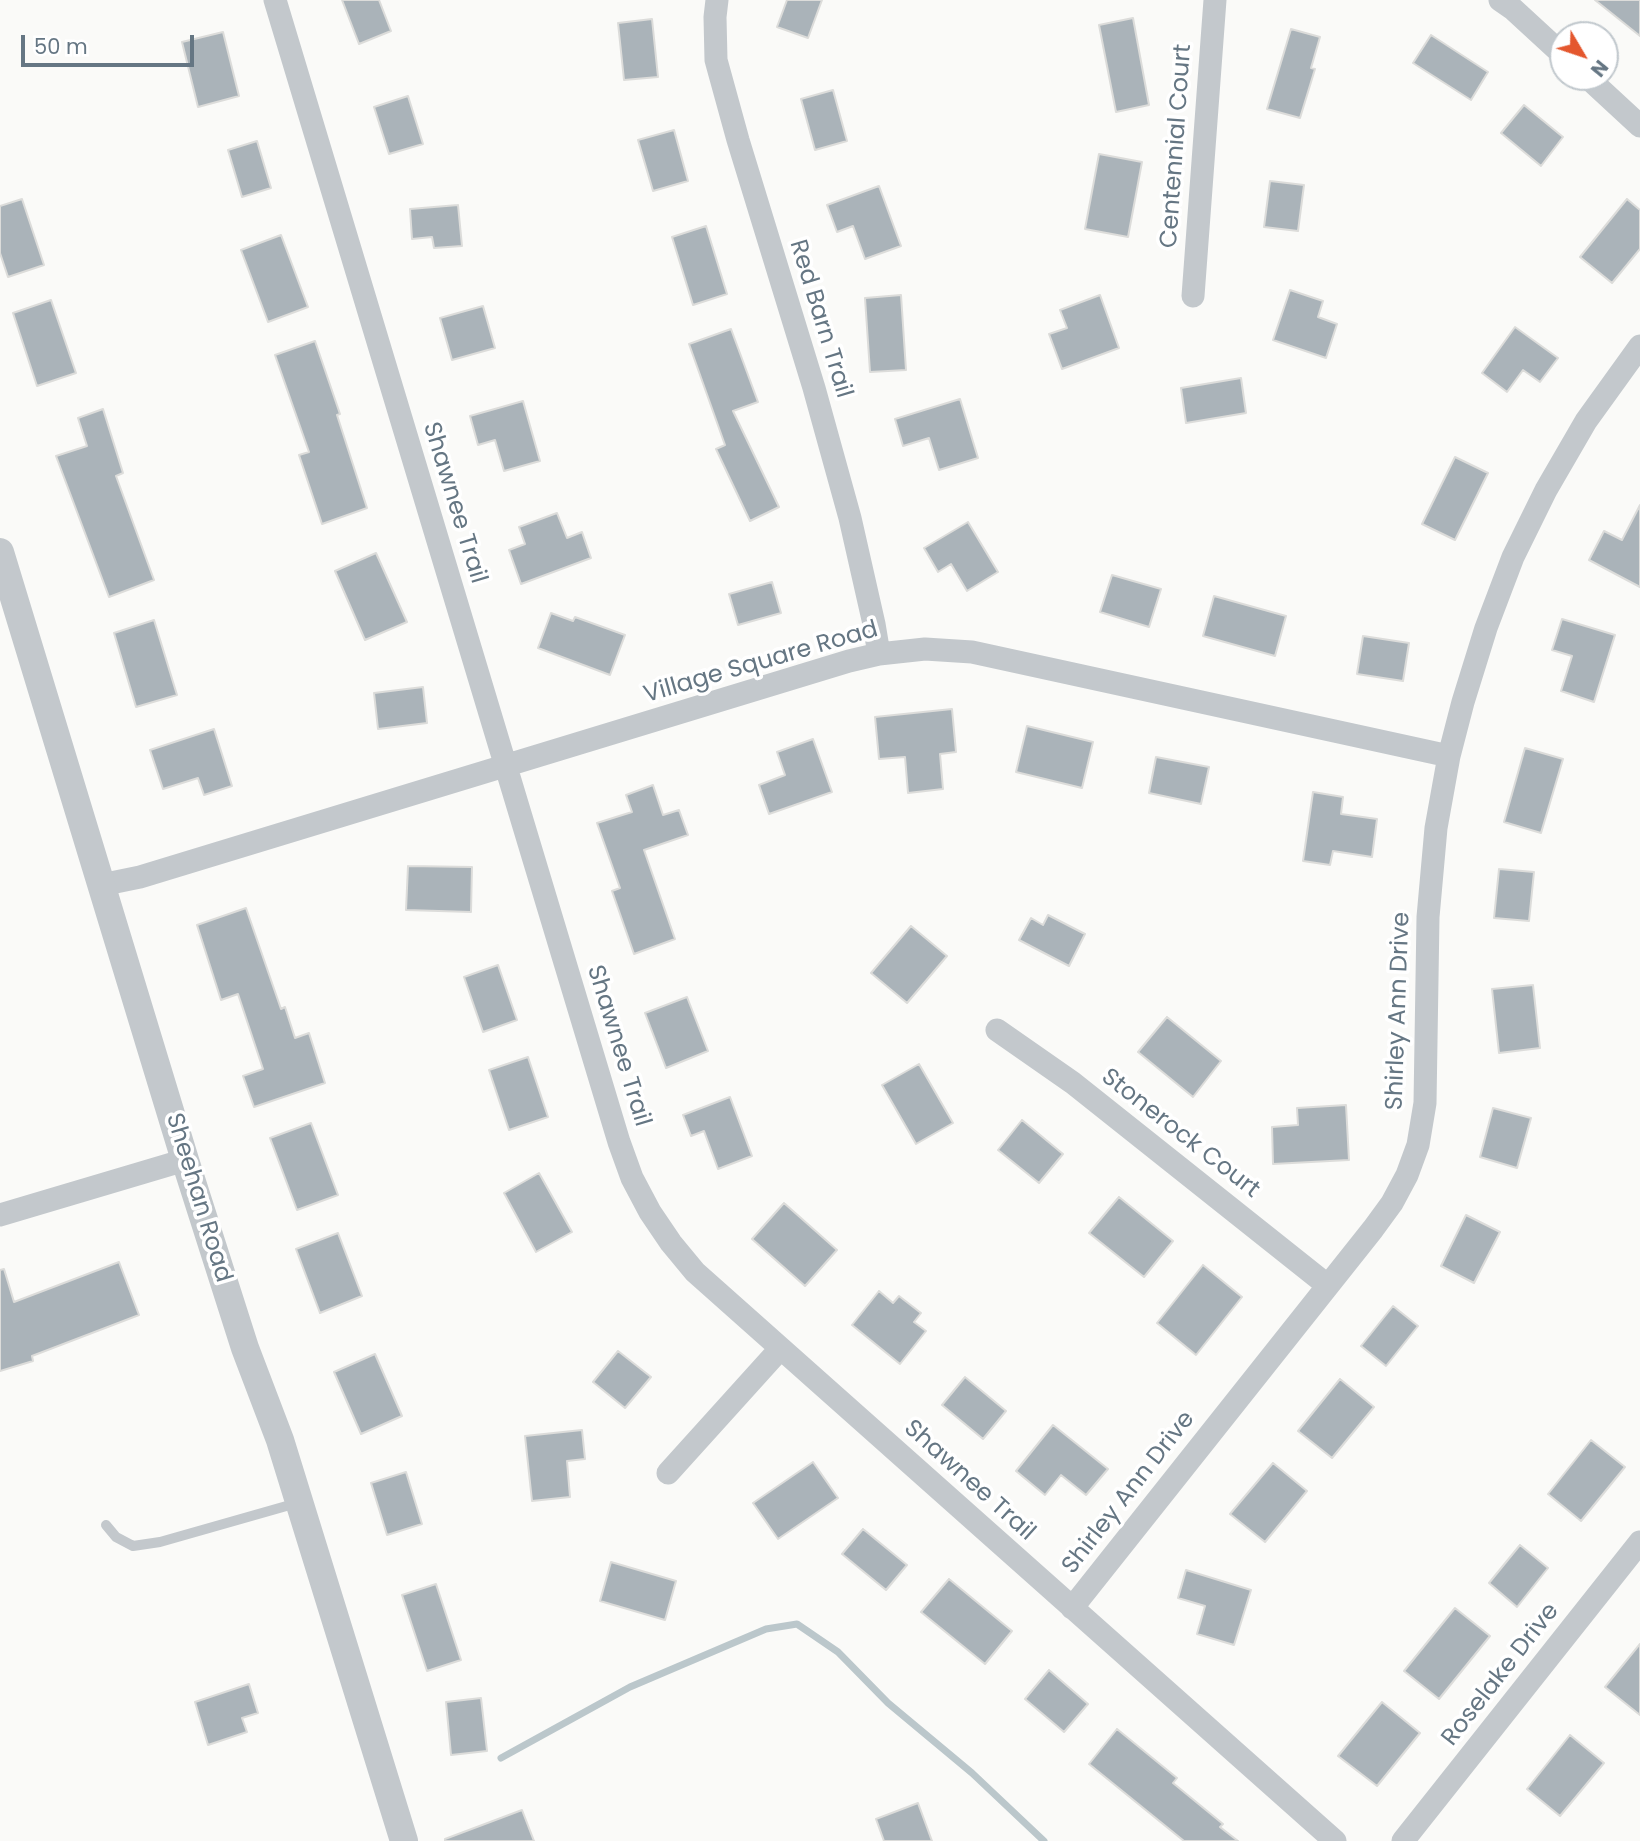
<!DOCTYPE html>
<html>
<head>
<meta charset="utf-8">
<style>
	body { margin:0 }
	#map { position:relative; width:1640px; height:1841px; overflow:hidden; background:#fafaf8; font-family:Poppins,sans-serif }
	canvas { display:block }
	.north { position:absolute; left:1549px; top:21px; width:70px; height:70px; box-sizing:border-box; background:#fff; border:2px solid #c1c8cd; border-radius:50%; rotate:129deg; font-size:19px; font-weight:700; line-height:28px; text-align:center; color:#657683 }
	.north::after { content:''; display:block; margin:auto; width:24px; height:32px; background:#e4572e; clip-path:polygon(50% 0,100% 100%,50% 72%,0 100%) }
	.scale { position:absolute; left:21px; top:35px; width:173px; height:32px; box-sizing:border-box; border:4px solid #657683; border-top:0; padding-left:9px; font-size:21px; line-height:24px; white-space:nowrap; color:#657683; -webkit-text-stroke:5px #fff; paint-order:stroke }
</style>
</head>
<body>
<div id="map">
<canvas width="1640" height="1841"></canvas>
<div class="north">N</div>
<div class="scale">50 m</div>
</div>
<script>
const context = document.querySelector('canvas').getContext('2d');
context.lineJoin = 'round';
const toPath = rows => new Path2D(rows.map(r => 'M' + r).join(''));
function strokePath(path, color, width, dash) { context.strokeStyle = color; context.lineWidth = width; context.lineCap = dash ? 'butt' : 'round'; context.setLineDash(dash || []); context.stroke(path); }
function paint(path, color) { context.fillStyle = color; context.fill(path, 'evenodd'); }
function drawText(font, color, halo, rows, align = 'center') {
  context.font = font + ' Poppins,sans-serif'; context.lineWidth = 7; context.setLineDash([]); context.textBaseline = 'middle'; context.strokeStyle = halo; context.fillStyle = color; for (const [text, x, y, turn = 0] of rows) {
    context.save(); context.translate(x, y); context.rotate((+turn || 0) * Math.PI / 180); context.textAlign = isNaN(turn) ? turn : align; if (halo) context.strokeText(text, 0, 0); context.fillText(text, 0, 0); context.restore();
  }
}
const stream = toPath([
	[501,1758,630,1687,766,1629,797,1624,838,1652,888,1703,972,1773,1044,1841]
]);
const building = toPath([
	[342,0,379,0,391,31,359,44,342,0],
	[787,0,822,0,808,38,777,27,787,0],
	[1595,0,1640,0,1640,36,1595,0],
	[1133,18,1149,105,1116,112,1099,25,1133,18],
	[652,19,658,77,624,80,618,23,652,19],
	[1291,29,1320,37,1311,68,1315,69,1300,118,1267,109,1291,29],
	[223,32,239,96,198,107,182,42,223,32],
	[1431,35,1488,72,1471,100,1413,63,1431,35],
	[833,90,847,141,815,150,801,99,833,90],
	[408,96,423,144,389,154,374,107,408,96],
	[1524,105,1563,137,1541,166,1501,133,1524,105],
	[674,130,688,181,653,191,638,140,674,130],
	[257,141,271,188,242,197,228,150,257,141],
	[1099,154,1142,162,1128,237,1085,229,1099,154],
	[1270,181,1304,185,1298,231,1264,227,1270,181],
	[879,186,901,246,865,259,853,226,837,232,827,205,879,186],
	[22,199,44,265,8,277,0,253,0,206,22,199],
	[1627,199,1640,210,1640,249,1612,283,1580,257,1627,199],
	[458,205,462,246,434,248,432,237,412,239,410,209,458,205],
	[706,226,727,294,693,305,672,237,706,226],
	[281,235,308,307,268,322,241,250,281,235],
	[1290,290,1323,301,1318,317,1337,324,1326,358,1273,340,1290,290],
	[901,295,906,370,870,372,865,298,901,295],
	[1100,295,1119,348,1062,369,1049,334,1067,328,1060,310,1100,295],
	[51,300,76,373,37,386,13,313,51,300],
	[483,306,495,348,452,360,440,318,483,306],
	[1515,327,1558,358,1540,382,1523,370,1507,392,1482,373,1515,327],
	[731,329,758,402,733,411,779,507,750,521,716,449,725,445,689,344,731,329],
	[315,341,340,414,337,415,367,508,322,524,299,455,309,452,275,355,315,341],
	[1241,378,1246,413,1186,423,1181,388,1241,378],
	[960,399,978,458,939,470,929,438,903,446,895,419,960,399],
	[523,401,540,461,504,471,495,440,478,445,470,416,523,401],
	[103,409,123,473,116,476,154,580,109,597,56,456,87,446,78,418,103,409],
	[1455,457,1488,473,1455,540,1422,524,1455,457],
	[1640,505,1640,587,1589,560,1604,531,1622,540,1640,505],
	[557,513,567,538,582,532,591,558,521,584,509,550,525,544,519,527,557,513],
	[968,522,998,572,967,591,951,564,938,572,924,548,968,522],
	[376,553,407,622,365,640,335,571,376,553],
	[1112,575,1161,589,1149,627,1100,612,1112,575],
	[772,582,781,613,738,625,729,594,772,582],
	[1214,596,1286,616,1275,656,1203,636,1214,596],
	[551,613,573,621,575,617,625,635,610,675,538,648,551,613],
	[1562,619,1615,635,1594,702,1561,691,1572,656,1552,650,1562,619],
	[154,620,177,695,136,707,114,633,154,620],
	[1363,636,1409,643,1403,681,1357,674,1363,636],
	[423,687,427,723,378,729,374,693,423,687],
	[952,709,956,752,940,754,943,789,908,793,905,757,879,759,875,717,952,709],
	[1027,726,1093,742,1082,788,1016,772,1027,726],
	[214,729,232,786,204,795,198,778,163,789,150,750,214,729],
	[813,739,832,792,769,814,759,785,785,775,777,752,813,739],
	[1525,748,1563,759,1541,833,1504,822,1525,748],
	[1156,757,1209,767,1201,804,1149,793,1156,757],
	[653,785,663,815,679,810,688,835,644,850,675,939,634,954,612,891,620,888,597,823,632,812,626,795,653,785],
	[1313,792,1343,797,1341,814,1377,819,1372,857,1333,851,1330,865,1303,861,1313,792],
	[408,866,472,867,471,912,406,910,408,866],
	[1499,869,1534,872,1529,921,1494,918,1499,869],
	[246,908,281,1009,285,1007,295,1038,309,1033,325,1083,254,1107,243,1076,263,1069,238,994,221,1000,197,925,246,908],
	[1048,915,1085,934,1069,966,1019,940,1031,918,1043,925,1048,915],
	[911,926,947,956,907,1003,871,973,911,926],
	[498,965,517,1020,483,1032,464,977,498,965],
	[1533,985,1540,1048,1499,1053,1492,989,1533,985],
	[687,997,708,1051,666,1068,645,1013,687,997],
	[1167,1017,1221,1061,1193,1097,1138,1052,1167,1017],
	[528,1057,548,1117,509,1130,489,1070,528,1057],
	[919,1064,953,1123,916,1144,882,1085,919,1064],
	[730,1097,752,1156,718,1169,704,1131,691,1136,683,1115,730,1097],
	[1346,1105,1349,1160,1273,1164,1272,1127,1298,1125,1297,1108,1346,1105],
	[1493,1108,1531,1118,1517,1168,1480,1157,1493,1108],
	[1022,1120,1063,1154,1039,1183,998,1150,1022,1120],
	[311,1123,338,1195,297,1210,270,1138,311,1123],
	[539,1173,572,1232,536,1252,504,1193,539,1173],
	[1119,1197,1173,1241,1144,1277,1089,1233,1119,1197],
	[784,1203,837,1250,805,1286,752,1239,784,1203],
	[1466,1215,1500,1232,1474,1283,1441,1266,1466,1215],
	[338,1233,362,1296,320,1313,296,1249,338,1233],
	[119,1262,139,1315,32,1356,33,1361,0,1371,0,1270,4,1269,14,1302,119,1262],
	[1203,1265,1242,1297,1196,1355,1157,1323,1203,1265],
	[879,1291,893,1303,899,1296,921,1313,914,1322,926,1331,900,1364,852,1325,879,1291],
	[1393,1306,1418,1326,1386,1366,1361,1346,1393,1306],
	[618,1351,651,1377,625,1408,593,1382,618,1351],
	[375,1354,402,1416,361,1434,334,1372,375,1354],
	[965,1377,1006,1411,983,1439,942,1405,965,1377],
	[1340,1379,1374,1407,1332,1458,1298,1431,1340,1379],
	[1053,1425,1108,1469,1086,1495,1061,1475,1045,1495,1016,1471,1053,1425],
	[582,1430,585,1459,567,1461,570,1497,532,1501,525,1436,582,1430],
	[1591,1440,1625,1467,1581,1521,1548,1494,1591,1440],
	[813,1462,838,1498,778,1539,753,1503,813,1462],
	[1273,1463,1307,1491,1265,1542,1230,1514,1273,1463],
	[406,1472,422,1524,387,1535,371,1483,406,1472],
	[863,1529,907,1565,886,1590,842,1554,863,1529],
	[1520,1545,1548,1568,1517,1607,1489,1583,1520,1545],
	[611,1562,676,1581,665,1620,600,1601,611,1562],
	[1186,1570,1251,1590,1234,1645,1197,1634,1205,1606,1178,1598,1186,1570],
	[949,1579,1012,1631,985,1664,921,1612,949,1579],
	[436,1584,461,1660,427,1671,402,1595,436,1584],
	[1455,1608,1490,1636,1439,1699,1404,1671,1455,1608],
	[1640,1644,1640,1715,1605,1687,1640,1644],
	[1049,1670,1088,1704,1064,1732,1025,1699,1049,1670],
	[249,1684,258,1713,242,1718,247,1732,208,1745,195,1702,249,1684],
	[481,1698,487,1751,451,1755,446,1702,481,1698],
	[1382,1702,1420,1733,1377,1786,1338,1756,1382,1702],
	[1117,1729,1177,1778,1173,1783,1223,1824,1220,1827,1238,1841,1184,1841,1089,1764,1117,1729],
	[1570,1735,1604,1763,1560,1816,1527,1789,1570,1735],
	[918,1803,932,1841,884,1841,876,1819,918,1803],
	[522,1810,534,1841,445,1841,445,1839,522,1810]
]);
const service = toPath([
	[106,1525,116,1537,133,1546,160,1542,297,1503]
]);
const minor = toPath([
	[275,0,619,1142,632,1178,650,1212,671,1243,695,1272,1335,1841],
	[717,0,715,17,716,60,738,140,814,388,850,518,874,624,879,654],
	[1500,0,1513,9,1563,55],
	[1587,77,1640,126],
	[1193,296,1215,0],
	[101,885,140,877,849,661,879,654,925,649,972,652,1449,756],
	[997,1030,1073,1083,1327,1285],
	[0,1215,185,1160],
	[668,1473,780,1349],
	[1072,1608,1373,1229,1392,1203,1407,1175,1418,1145,1425,1103,1428,917,1436,828,1449,756,1463,702,1486,628,1513,557,1546,490,1586,421,1640,346],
	[1403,1841,1640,1542]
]);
const tertiary = toPath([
	[0,552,185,1160,245,1348,280,1440,404,1841]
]);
const streetNames = [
	["Centennial Court",1177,146,-86],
	["Red Barn Trail",820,319,73],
	["Shawnee Trail",454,503,73],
	["Village Square Road",761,663,-16],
	["Shirley Ann Drive",1399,1011,-88],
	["Shawnee Trail",618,1046,73],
	["Stonerock Court",1180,1134,38],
	["Sheehan Road",198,1198,73],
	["Shawnee Trail",969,1481,42],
	["Shirley Ann Drive",1129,1493,-52],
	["Roselake Drive",1501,1675,-52]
];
strokePath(stream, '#bbc7cb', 7);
paint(building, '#aab3b9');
strokePath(building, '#dcdcda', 2);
strokePath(service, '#c3c8cc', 10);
strokePath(minor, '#c3c8cc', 23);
strokePath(tertiary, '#c3c8cc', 28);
drawText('24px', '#657683', '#fff', streetNames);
</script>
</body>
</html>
